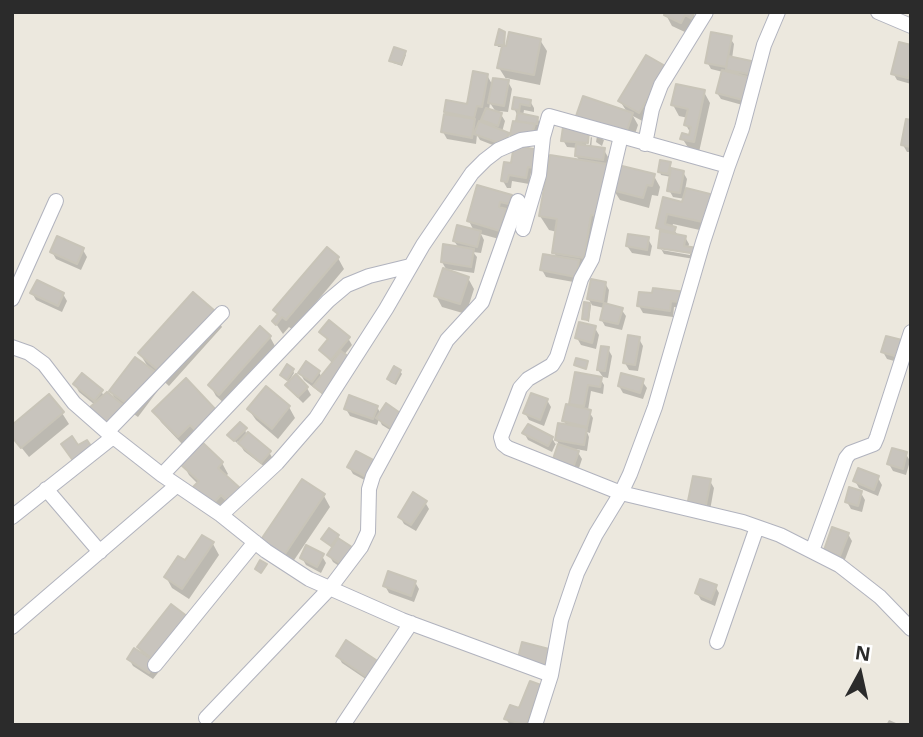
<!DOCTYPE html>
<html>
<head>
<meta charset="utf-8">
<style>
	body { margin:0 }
	#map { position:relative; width:923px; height:737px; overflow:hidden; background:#ece8de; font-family:"Noto Sans",sans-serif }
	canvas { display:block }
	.frame { position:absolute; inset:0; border:14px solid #2b2b2b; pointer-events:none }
	.north { position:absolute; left:825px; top:639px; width:70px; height:70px; -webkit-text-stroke:5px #fff; paint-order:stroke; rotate:8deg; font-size:19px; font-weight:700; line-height:28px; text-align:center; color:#2b2b2b }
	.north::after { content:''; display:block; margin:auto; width:24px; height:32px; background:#2b2b2b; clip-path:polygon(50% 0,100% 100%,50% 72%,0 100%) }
</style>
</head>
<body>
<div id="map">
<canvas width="923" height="737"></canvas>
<div class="frame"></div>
<div class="north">N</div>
</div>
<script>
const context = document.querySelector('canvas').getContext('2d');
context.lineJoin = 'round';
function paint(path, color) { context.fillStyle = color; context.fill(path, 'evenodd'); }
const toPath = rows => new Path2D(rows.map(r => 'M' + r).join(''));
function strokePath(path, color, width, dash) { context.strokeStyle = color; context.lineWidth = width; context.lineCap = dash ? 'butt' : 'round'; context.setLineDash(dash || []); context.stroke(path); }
const shadow = toPath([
	[693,14,700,25,687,33,672,26,666,15],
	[504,34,504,50,540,40,547,51,540,85,506,78,512,89,508,112,499,111,505,121,502,132,507,134,511,141,508,151,480,140,477,135,476,144,447,139,443,132,448,116,446,112,468,106,487,75,493,86,508,82,499,68,503,47,498,47,497,45],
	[490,103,496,112,489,110],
	[730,38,734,44,732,59,755,63,746,106,721,99,717,93,723,72,711,69,707,62],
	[911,47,911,84,897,80,893,73],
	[404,52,406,55,402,66,393,63,391,61],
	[666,68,646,123,633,116,638,125,632,143,584,127,578,116,627,112,620,101],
	[704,92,710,103,699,152,689,149,682,138,690,137,691,134,686,125,688,118,679,116,673,105],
	[516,99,530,101,534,108,534,112,524,110,523,116,537,118,541,125,535,143,516,142,512,135,518,117,514,108],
	[911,122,911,152,907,152,903,145],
	[588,131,592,138,591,150,604,150,608,157,607,166,615,182,654,176,660,187,658,196,652,195,649,208,620,200,613,189,606,230,599,229,579,283,546,277,542,270,557,258,554,252,557,232,549,230,540,216,580,162,576,155,578,148,567,147,563,140],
	[587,136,591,136,589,152,585,152],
	[597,136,604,140,602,146,596,142],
	[537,151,538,174,531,173,529,184,512,181,511,188,507,188,503,181,513,165],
	[670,163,671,170,683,172,687,179,685,190,712,196,713,233,673,224,672,228,679,236,685,237,689,244,688,249,700,260,664,254,660,247,662,235,658,228,664,200,684,204,685,199,673,197,669,190,671,177,661,175,660,172],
	[662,247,690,251,690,255,662,250],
	[478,187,510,196,517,207,515,214,505,212,511,222,506,241,481,234,484,240,481,253,473,252,477,257,474,273,446,269,442,262,459,248,454,241,474,231,469,221],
	[648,239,652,246,650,256,632,253,627,246],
	[327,249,338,258,344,269,293,330,289,327,283,334,274,321,279,316,276,311],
	[83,250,87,257,81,270,56,259,52,252],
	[468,278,474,289,466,314,442,307,436,296],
	[605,283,609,290,607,305,621,309,626,316,622,330,605,326,601,319,604,308,591,305,589,322,584,319,585,304,592,305,588,298],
	[32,293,63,294,67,301,62,312,36,300],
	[685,294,688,309,674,307,673,317,643,313,639,306],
	[213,312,222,327,169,386,157,375,162,385,138,417,125,408,95,405,79,392,75,385,101,391,104,396,117,403,111,391,150,370,140,354],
	[595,328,599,335,596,349,581,345,577,338],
	[321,332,348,338,352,345,344,355,331,401,304,380,300,373,319,372,322,378,333,364,321,351,328,341],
	[270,337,276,348,226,405,216,396,210,385],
	[639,339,643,346,638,371,629,370,625,363],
	[608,349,612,356,608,378,603,377,598,370],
	[909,350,905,364,887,359,883,352],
	[293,370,294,373,289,381,307,388,311,395,303,403,292,392,288,385,290,383,282,375],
	[400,371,402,374,396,385,390,382,389,379],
	[576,374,600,378,604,385,603,394,591,391,588,410,593,418,590,433,587,432,589,437,587,451,576,449,582,459,577,474,557,441,552,452,528,440,524,433,552,438,556,445,559,425,567,427,564,421,571,407],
	[642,381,647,388,643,399,623,393,619,386],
	[547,400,551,407,544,426,529,420,525,413],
	[289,407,295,418,278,439,256,420,249,410],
	[377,407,381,414,398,435,382,425,379,419,377,425,350,416,346,409],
	[154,411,216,412,222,423,203,441,185,447,161,422],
	[62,413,69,424,29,457,12,436],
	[245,429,246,433,269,452,273,459,266,468,244,451,238,441,237,443,231,438],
	[357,453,374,485,353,474,349,467],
	[906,454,910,461,906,475,893,471,889,464],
	[222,463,228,474,225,477,245,501,235,512,228,505,218,515,198,484,189,475,183,464],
	[694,478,710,481,714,488,709,516],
	[878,478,882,485,878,496,859,488,855,481],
	[861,493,865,500,862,512,851,509,847,502],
	[324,496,330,507,288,569,260,544],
	[425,502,429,509,416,531,404,524,400,517],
	[848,534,852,541,844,562,830,557,826,550],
	[338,536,339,539,348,572,333,562,329,555,333,548,323,539],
	[213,544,219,555,189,599,172,588,166,577],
	[322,556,326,563,321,573,306,565,302,558],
	[415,582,419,589,414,602,389,593,385,586],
	[715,586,719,593,715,606,701,600,697,593],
	[187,619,193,629,153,679,133,666,129,659,144,657,139,647],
	[347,642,373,684,342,663,338,656],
	[540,687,532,725,510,725,506,719,520,711],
	[889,720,896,723,896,725,886,725]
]);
const building = toPath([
	[665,12,693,12,694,13,692,19,685,15,681,23,664,15,665,12],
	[499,29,505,32,504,45,495,45,499,29],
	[509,32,541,39,534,75,497,68,502,46,506,46,509,32],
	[711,32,732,36,726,67,705,63,711,32],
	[899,42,911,45,911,66,908,78,891,74,899,42],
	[394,47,406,51,401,64,389,61,394,47],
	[646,55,667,67,639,113,618,101,646,55],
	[728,56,756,62,754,75,726,70,728,56],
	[722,70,755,79,743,100,716,93,722,70],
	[473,71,488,74,482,107,477,106,474,118,444,112,446,100,467,104,473,71],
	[493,78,509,80,504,106,488,103,493,78],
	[676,84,705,90,694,142,680,139,682,133,689,135,691,127,684,125,688,109,671,105,676,84],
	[583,96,633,113,626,133,576,116,583,96],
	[514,97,531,100,530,106,520,104,519,113,538,117,537,124,516,121,518,110,512,109,514,97],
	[486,108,502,113,498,126,481,120,486,108],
	[444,114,475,119,472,138,441,132,444,114],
	[906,119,911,120,911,147,901,145,906,119],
	[479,121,509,133,504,145,474,134,479,121],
	[513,121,535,124,531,137,510,135,513,121],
	[563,127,589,130,588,143,561,141,563,127],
	[576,144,605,148,603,160,575,156,576,144],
	[514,145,538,150,535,168,528,167,526,178,509,175,507,182,501,181,504,162,511,163,514,145],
	[550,155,607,164,599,216,591,215,584,258,552,253,557,219,539,216,550,155],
	[660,160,671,162,668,174,658,172,660,160],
	[618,165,655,174,652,186,647,185,643,198,612,190,618,165],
	[671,168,684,171,680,193,667,191,671,168],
	[477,185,512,195,509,204,500,202,499,207,506,209,500,231,467,221,477,185],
	[686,188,714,195,707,223,667,214,665,224,676,227,674,233,656,228,663,197,682,202,686,188],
	[457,225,481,231,477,247,453,241,457,225],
	[660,231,686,236,684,246,698,248,697,254,658,248,660,231],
	[628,234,649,237,647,250,626,246,628,234],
	[57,236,84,248,77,264,50,252,57,236],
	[443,244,474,249,471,267,441,262,443,244],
	[327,247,339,257,286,320,282,317,276,325,272,321,278,314,273,310,327,247],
	[543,254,579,260,576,277,540,270,543,254],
	[443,268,469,277,460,304,434,296,443,268],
	[591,279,606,282,603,302,587,299,591,279],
	[37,280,64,293,58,306,30,293,37,280],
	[653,288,686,292,685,303,671,301,670,311,637,306,639,292,652,293,653,288],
	[193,292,215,311,160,372,138,353,193,292],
	[584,302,590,303,588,320,582,319,584,302],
	[604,303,623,308,618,324,600,320,604,303],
	[329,320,350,337,331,360,319,350,328,339,319,332,329,320],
	[579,322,596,326,592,343,575,338,579,322],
	[260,326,271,336,219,395,208,385,260,326],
	[628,335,640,337,635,365,623,363,628,335],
	[886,336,906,341,902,358,881,352,886,336],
	[601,346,609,347,605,371,597,370,601,346],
	[341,351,353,360,326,396,313,386,341,351],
	[135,357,157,373,131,407,109,391,135,357],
	[576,358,588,361,586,369,574,365,576,358],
	[306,361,320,371,312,382,298,373,306,361],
	[287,364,294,369,287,380,280,375,287,364],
	[394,366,401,370,394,383,387,379,394,366],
	[575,372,602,377,600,387,588,385,584,406,569,404,575,372],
	[82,373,103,390,94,401,73,384,82,373],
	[621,373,644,379,640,393,618,386,621,373],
	[296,374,308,387,298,397,285,385,296,374],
	[186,378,217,411,196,431,190,425,178,437,152,411,186,378],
	[266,386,290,406,272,429,247,409,266,386],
	[107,392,128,409,106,428,88,409,107,392],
	[531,393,548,399,540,420,523,413,531,393],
	[49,394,64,412,21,448,12,437,12,425,49,394],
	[349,395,378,406,373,419,344,409,349,395],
	[386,403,403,415,394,430,376,418,386,403],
	[566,404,591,410,587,427,562,421,566,404],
	[240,422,247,428,234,441,227,435,240,422],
	[558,423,587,428,584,445,555,440,558,423],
	[528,424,553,437,548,446,522,433,528,424],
	[248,432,271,451,261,463,238,443,248,432],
	[72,436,78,445,87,440,93,449,74,462,61,444,72,436],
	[202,442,223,462,218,468,241,489,228,502,221,495,211,506,192,488,199,481,180,464,202,442],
	[558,444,579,451,573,468,552,462,558,444],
	[892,448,907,452,903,469,887,464,892,448],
	[356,451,379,463,370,479,347,467,356,451],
	[858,468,879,476,874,490,853,481,858,468],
	[693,476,711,479,705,510,687,506,693,476],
	[302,479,325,494,281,560,258,544,302,479],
	[849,487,862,491,858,506,845,502,849,487],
	[413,492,427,501,411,525,398,517,413,492],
	[832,527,849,533,840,556,824,550,832,527],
	[329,528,339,535,331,546,321,539,329,528],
	[202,535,214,542,182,589,164,577,178,556,185,560,202,535],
	[338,538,355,549,344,566,327,555,338,538],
	[306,545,324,554,317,567,300,558,306,545],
	[260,560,267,564,261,573,255,569,260,560],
	[388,571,416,581,411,596,383,586,388,571],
	[700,579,717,585,711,600,695,593,700,579],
	[171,604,188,617,154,660,137,647,171,604],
	[346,640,379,662,368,678,336,656,346,640],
	[522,642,549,649,545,665,518,658,522,642],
	[134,648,156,662,149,673,127,659,134,648],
	[530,681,541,685,526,725,504,719,510,705,519,708,530,681]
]);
const minor = toPath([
	[878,12,911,26],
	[645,144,652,109,661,85,706,12],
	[728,166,742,128,764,45,778,12],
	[523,229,539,175,543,137],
	[12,299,56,201],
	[12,347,29,353,44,364,74,403,107,432,162,475,221,515,266,551,309,579,402,620,551,675,561,620,577,573,596,534,621,493,630,474,655,407,703,242,728,166,621,136,592,259,581,279,557,357,552,365,528,379,520,388,501,437,503,444,508,448,621,493,743,522,780,535,839,565,880,597,911,629],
	[107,432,222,313],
	[162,475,328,301,347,285,369,276,410,266],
	[46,489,100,552],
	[221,515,277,463,316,418,386,309,423,245,472,173,485,160,498,150,521,140,543,137,549,116,621,136],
	[12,517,113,437],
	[812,551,846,458,850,453,874,444,877,437,911,332],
	[12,627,176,486],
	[717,642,757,527],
	[155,665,255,542],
	[206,718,330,588,361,547,368,532,369,489,373,476,447,340,482,302,518,201],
	[343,725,411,623],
	[535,725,551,675]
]);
paint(shadow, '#0003');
paint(building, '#c8c4bd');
strokePath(building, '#c8c4b8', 2);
strokePath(minor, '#b1b3be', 16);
strokePath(minor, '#fff', 14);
</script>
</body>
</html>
